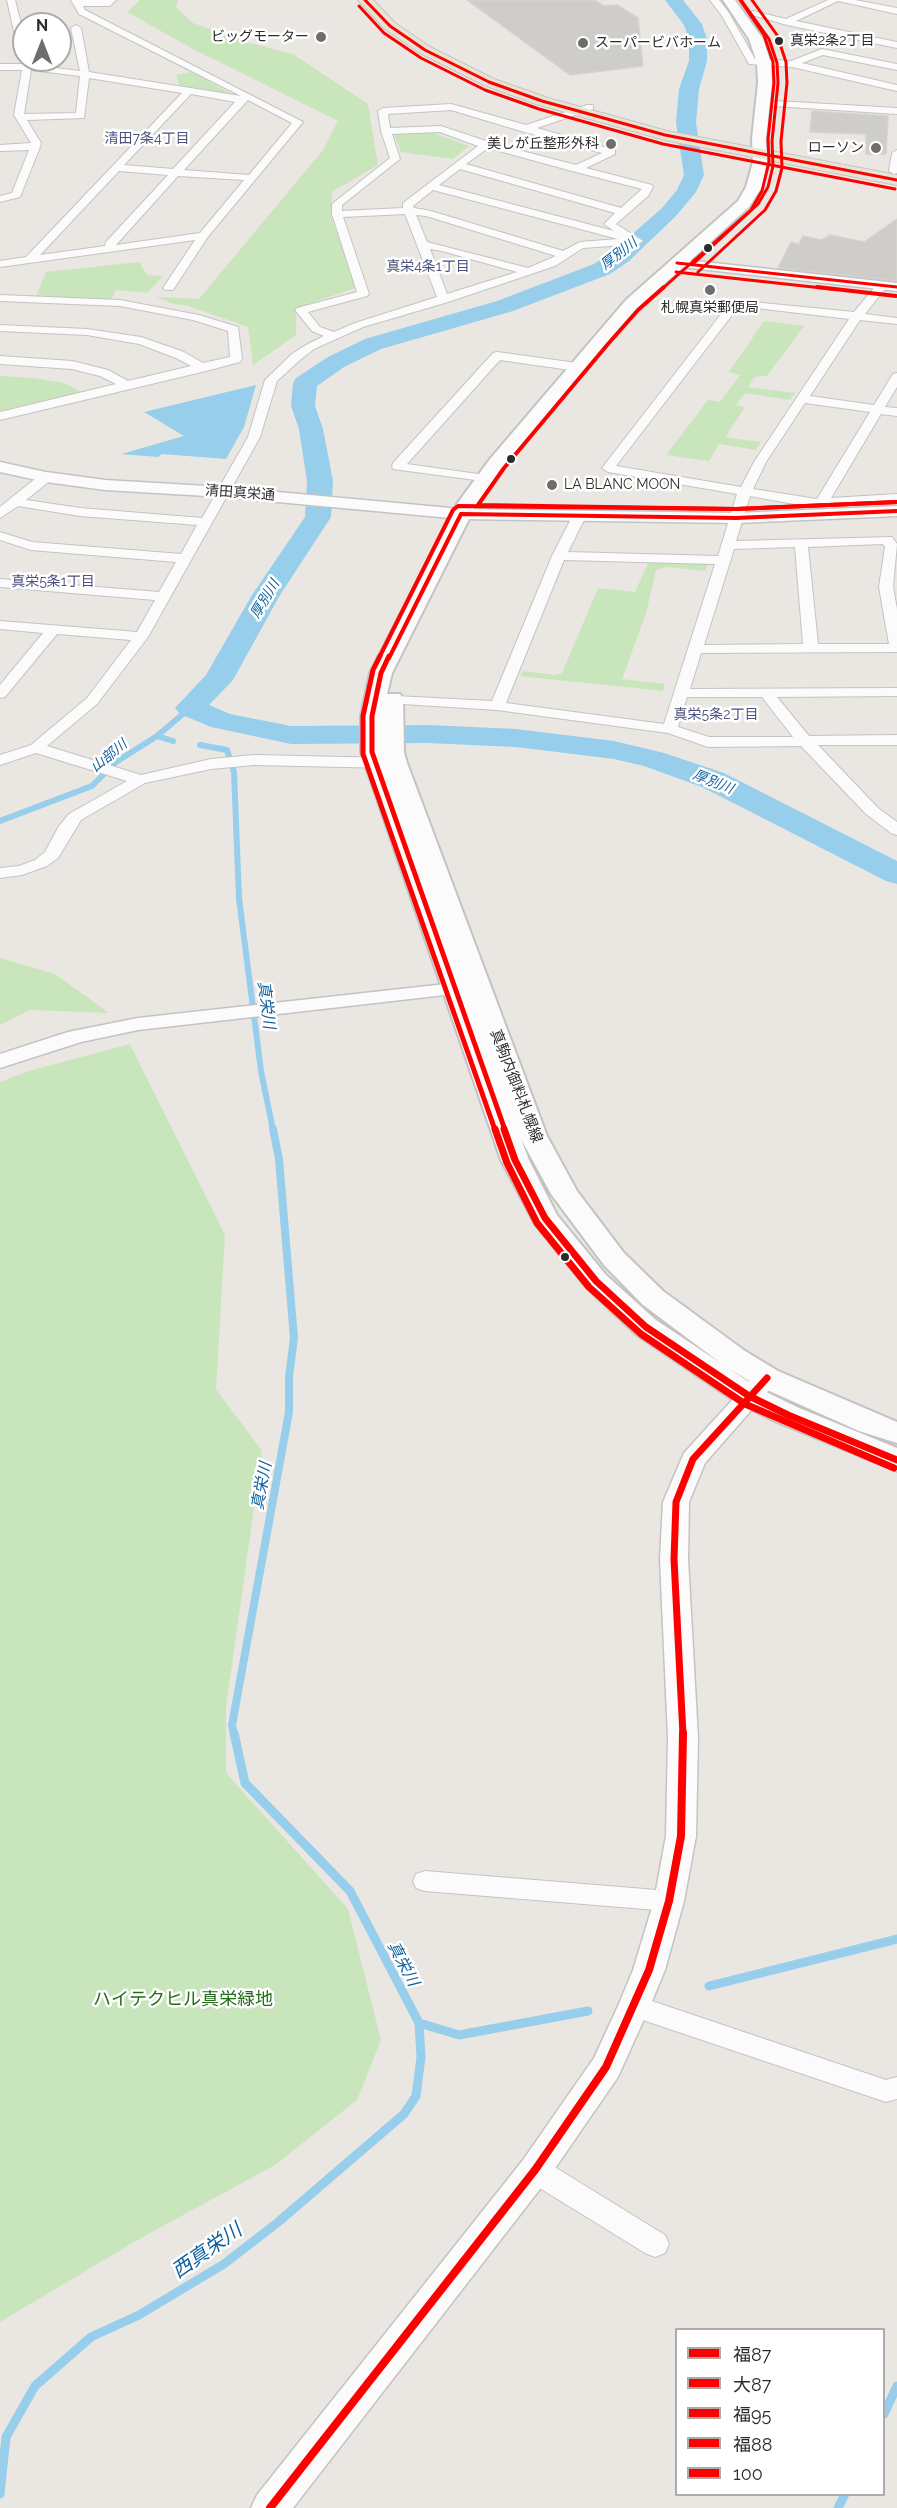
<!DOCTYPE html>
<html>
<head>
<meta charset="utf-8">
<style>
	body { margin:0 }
	#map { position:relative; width:897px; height:2508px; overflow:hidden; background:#eae7e2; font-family:Raleway,"Noto Sans JP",sans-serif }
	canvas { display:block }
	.legend { position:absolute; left:675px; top:2328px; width:210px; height:168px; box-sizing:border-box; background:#fff; border:2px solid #ababab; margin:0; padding:8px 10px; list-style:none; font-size:18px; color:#2c2c2c }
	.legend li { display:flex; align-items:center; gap:12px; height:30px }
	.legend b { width:30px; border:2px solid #ababab }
	.north { position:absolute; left:12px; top:12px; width:60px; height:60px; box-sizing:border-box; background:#fff; border:2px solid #ababab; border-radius:50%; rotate:0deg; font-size:16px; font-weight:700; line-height:24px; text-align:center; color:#2c2c2c }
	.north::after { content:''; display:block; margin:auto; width:21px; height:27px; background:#6e6d6c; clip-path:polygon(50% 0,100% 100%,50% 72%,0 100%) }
</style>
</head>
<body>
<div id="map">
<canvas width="897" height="2508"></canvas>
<ul class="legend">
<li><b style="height:8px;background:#f00"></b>福87</li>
<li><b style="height:8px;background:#f00"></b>大87</li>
<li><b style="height:8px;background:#f00"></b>福95</li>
<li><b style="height:8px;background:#f00"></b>福88</li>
<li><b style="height:8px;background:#f00"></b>100</li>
</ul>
<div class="north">N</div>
</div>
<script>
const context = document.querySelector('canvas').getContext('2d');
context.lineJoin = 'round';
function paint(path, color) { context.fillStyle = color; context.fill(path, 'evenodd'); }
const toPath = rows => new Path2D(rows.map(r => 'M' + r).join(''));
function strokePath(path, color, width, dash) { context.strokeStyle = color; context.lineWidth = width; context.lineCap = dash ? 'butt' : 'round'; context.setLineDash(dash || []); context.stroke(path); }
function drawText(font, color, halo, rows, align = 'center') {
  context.font = font + ' Raleway,"Noto Sans JP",sans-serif'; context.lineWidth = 5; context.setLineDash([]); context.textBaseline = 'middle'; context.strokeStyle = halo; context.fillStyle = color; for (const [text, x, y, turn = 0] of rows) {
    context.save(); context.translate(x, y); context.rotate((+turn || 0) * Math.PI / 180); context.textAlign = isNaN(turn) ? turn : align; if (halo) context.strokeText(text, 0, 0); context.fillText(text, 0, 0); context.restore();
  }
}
const green = toPath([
	[140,0,178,0,176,7,193,23,246,42,293,54,368,104,378,165,332,192,331,216,356,288,296,308,296,335,253,365,248,327,188,306,170,303,156,297,199,299,323,150,338,121,193,49,127,12],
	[191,72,230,93,225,94,179,85,176,75],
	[397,133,433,133,469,146,453,159,401,152,394,135],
	[139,262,147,275,163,276,147,293,116,290,111,300,36,296,46,272],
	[764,321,804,326,767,376,755,377,748,387,795,393,790,400,745,393,736,405,745,407,726,436,729,438,761,442,756,450,719,444,709,461,666,455,708,400,720,402,740,375,729,372],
	[0,376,34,378,64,383,82,392,0,411],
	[648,563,702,563,708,565,705,571,667,567,656,570,646,613,622,679,665,684,663,691,520,676,523,671,555,675,562,673,598,588,635,592],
	[0,958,55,974,109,1013,30,1010,0,1025],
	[130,1044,225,1235,216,1389,262,1451,226,1707,226,1773,348,1909,381,2040,357,2100,275,2165,141,2238,0,2322,0,1082,29,1071]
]);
const water = toPath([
	[256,385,244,427,226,459,162,454,158,457,121,454,184,436,144,412]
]);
const streamFar2 = toPath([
	[157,736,173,741],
	[200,745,227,750,234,772,239,898,261,1071,273,1130],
	[0,821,92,786,116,762,157,736,190,708]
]);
const streamFar1 = toPath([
	[234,1735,232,1725,289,1412,289,1377,294,1338,279,1159,273,1129]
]);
const stream = toPath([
	[709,1986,897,1939],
	[419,2023,459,2035,588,2011],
	[884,2414,897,2386],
	[0,2494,6,2437,35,2386,91,2337,139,2315,224,2264,277,2223,404,2114,416,2096,421,2057,419,2023,350,1891,245,1783,234,1733],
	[838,2508,845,2494]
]);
const river = toPath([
	[665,0,683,0,702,24,707,39,707,61,699,89,696,123,704,175,696,192,676,216,629,261,610,274,513,311,381,349,344,367,317,386,315,406,323,429,333,481,331,517,280,595,233,680,209,705,230,714,291,726,428,725,516,729,614,741,664,753,724,773,897,861,897,884,886,881,702,787,644,766,614,759,516,747,428,743,291,744,211,727,180,714,175,708,206,675,252,595,305,517,307,481,299,429,291,406,293,383,296,378,328,357,365,339,497,301,594,264,613,251,662,208,677,190,684,175,676,123,679,89,689,61,689,39,684,25,665,0]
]);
const building = toPath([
	[467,0,594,0,604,6,617,5,638,18,643,66,570,75,467,0],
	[812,111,888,116,886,154,866,154,866,134,810,132,812,111],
	[897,219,897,281,778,268,791,242,799,244,803,236,822,240,830,235,864,242,897,219]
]);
const minor = toPath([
	[7,0,15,0,24,35,24,57,19,54,7,0],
	[71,0,116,0,110,6,83,6,85,10,303,122,207,238,173,290,165,290,163,288,195,240,0,267,0,261,26,257,182,93,89,78,84,118,27,120,41,143,40,147,20,197,0,202,0,196,12,193,29,150,0,151,0,145,31,143,14,115,22,70,0,70,0,64,22,64,20,60,24,57,24,60,30,60,31,65,80,71,71,28,76,25,81,28,89,72,241,96,79,14,71,0],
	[31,70,80,76,76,113,24,114,31,70],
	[191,94,235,102,173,169,124,165,191,94],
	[248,100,292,123,249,175,184,170,248,100],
	[119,171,168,175,106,242,105,246,40,255,119,171],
	[178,176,244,180,200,233,116,245,178,176],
	[710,0,719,0,729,13,755,59,791,61,822,49,897,64,897,70,823,55,802,63,897,85,897,91,792,67,749,64,722,16,710,0],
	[828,0,855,0,897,8,897,14,838,1,796,21,897,42,897,48,787,25,749,14,753,11,786,19,828,0],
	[776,101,897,108,897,114,773,106,773,102,776,101],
	[451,104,526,125,587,105,593,105,593,109,537,128,615,150,615,154,586,168,652,185,653,187,648,196,616,224,643,241,638,244,583,248,555,266,448,302,363,327,314,349,300,360,277,381,260,437,148,637,97,704,47,746,141,775,211,759,254,755,391,758,399,763,391,768,254,765,211,769,145,783,81,820,58,858,47,866,22,875,0,878,0,868,19,866,35,860,45,852,59,826,69,814,127,781,36,753,0,765,0,755,31,745,87,698,131,640,57,634,5,697,0,698,0,685,43,633,0,629,0,621,137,632,155,600,0,587,0,579,159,592,176,562,31,550,0,540,0,532,32,542,181,554,197,525,80,516,18,506,0,518,0,507,41,474,46,473,51,474,52,477,51,480,26,500,80,508,202,518,248,437,265,380,292,354,306,345,324,336,312,331,295,310,297,308,357,292,332,214,332,204,390,158,381,131,378,111,383,108,451,104],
	[451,110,521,131,602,153,576,165,495,144,499,141,498,139,486,141,441,126,390,128,388,114,451,110],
	[440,132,478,146,403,203,403,208,342,211,342,205,400,159,392,134,440,132],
	[488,148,572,171,642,189,621,208,466,164,488,148],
	[460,169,615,213,604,224,614,231,439,185,460,169],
	[433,190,618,239,580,242,563,251,431,211,414,208,413,206,433,190],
	[405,214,437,297,355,323,334,332,320,327,308,312,367,296,369,294,343,217,405,214],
	[416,215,426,216,556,256,528,268,427,242,416,215],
	[430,249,442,251,517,272,447,294,430,249],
	[897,150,897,173,894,174,889,171,892,153,897,150],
	[882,282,888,285,865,314,897,318,897,324,860,320,810,396,874,405,893,374,897,373,897,387,885,407,897,408,897,416,881,414,831,498,897,494,897,502,811,507,750,496,736,541,892,537,897,544,893,587,897,609,897,652,701,653,690,689,897,688,897,696,777,697,809,736,897,735,897,745,818,745,878,808,897,822,897,835,891,833,866,814,801,746,708,747,668,733,497,710,371,702,369,699,376,695,492,701,552,556,574,513,579,512,586,516,568,552,718,556,737,494,608,472,602,468,732,300,854,312,878,283,882,282],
	[739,306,849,319,754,462,741,487,616,466,739,306],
	[805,403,870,412,817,499,753,489,766,462,805,403],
	[883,544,885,547,879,587,889,644,818,644,808,547,883,544],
	[795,547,803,644,704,645,734,549,795,547],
	[564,560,715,564,664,724,506,703,564,560],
	[687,697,762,697,793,737,709,737,678,727,687,697],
	[0,295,120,300,199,315,238,327,242,359,240,362,206,371,0,420,0,412,116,384,100,376,72,369,0,364,0,356,72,361,108,370,128,381,191,366,176,358,139,344,87,335,0,331,0,325,87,329,141,337,184,352,203,363,230,357,228,331,193,320,120,306,0,301,0,295],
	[497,352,577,363,583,367,577,371,500,360,407,464,485,475,490,476,491,479,490,482,393,469,392,466,393,463,493,353,497,352],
	[425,1871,669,1891,678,1894,682,1901,678,1908,669,1911,425,1891,416,1888,413,1881,416,1874,425,1871],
	[634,1995,886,2080,897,2077,897,2099,886,2102,625,2014,621,2006,625,1998,634,1995],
	[535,2158,545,2161,665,2235,669,2244,665,2253,655,2257,645,2253,525,2179,521,2170,525,2161,535,2158]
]);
const tertiary = toPath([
	[677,259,897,283,897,291,672,266,670,263,672,260,677,259],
	[0,462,46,472,105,480,224,487,461,509,736,513,897,506,897,516,736,523,461,519,224,497,105,490,46,482,0,472,0,462],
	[473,981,480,983,484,987,480,991,138,1030,81,1042,0,1068,0,1054,68,1032,138,1018,473,981],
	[764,1373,773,1375,777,1381,705,1463,689,1502,688,1559,698,1738,696,1836,684,1901,665,1970,650,2006,618,2077,547,2180,293,2508,251,2508,257,2495,523,2160,594,2058,618,2006,633,1970,654,1901,666,1836,668,1738,660,1559,663,1502,684,1453,755,1375,764,1373]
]);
const secondary = toPath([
	[723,0,735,0,763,39,771,63,772,83,766,139,767,162,762,187,749,207,638,308,504,467,476,505,392,673,387,694,400,694,403,699,404,752,407,763,547,1136,577,1191,624,1253,663,1291,745,1351,778,1371,897,1422,897,1443,859,1431,756,1385,726,1367,760,1389,799,1408,897,1448,897,1471,777,1422,738,1403,636,1334,586,1287,535,1224,501,1160,361,752,361,716,370,673,457,504,490,459,626,300,738,201,746,187,753,162,752,139,758,83,757,63,749,39,723,0],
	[521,1139,551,1194,604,1265,643,1305,722,1364,656,1320,606,1275,557,1215,529,1160,521,1139]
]);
const primary = toPath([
	[358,0,373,0,395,23,430,47,494,79,548,98,667,131,897,175,897,185,665,140,536,104,484,85,420,53,385,29,358,0]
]);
const bus1Far4 = toPath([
	[677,263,897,287],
	[692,265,758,204,768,187,773,166,772,141,778,83,777,63,769,39,741,0]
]);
const bus1Far3 = toPath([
	[461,514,736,518,897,511],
	[389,658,461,514]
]);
const bus1Far2 = toPath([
	[389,656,381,673,372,716,372,752,505,1130]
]);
const bus1Far1 = toPath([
	[504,1129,515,1160,545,1218,596,1281,646,1327,749,1396,788,1415,897,1460],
	[683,1735,674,1559,676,1502,693,1459,767,1378]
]);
const bus1 = toPath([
	[270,2508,535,2170,606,2067,649,1970,669,1901,681,1836,683,1733]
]);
const bus2Far3 = toPath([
	[676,272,831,289],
	[698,272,765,210,776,191,782,168,781,141,787,83,786,62,777,35,752,0]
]);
const bus2Far2 = toPath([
	[817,287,896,296],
	[379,658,453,510,458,506,736,509,897,502]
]);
const bus2Far1 = toPath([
	[380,656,373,670,363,716,363,754,495,1130]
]);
const bus2 = toPath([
	[495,1129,507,1163,537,1223,589,1287,641,1334,745,1404,894,1468]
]);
const bus3 = toPath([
	[365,0,390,26,425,50,489,82,542,101,665,135,897,180]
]);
const bus4Far1 = toPath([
	[662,289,751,210,762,191,769,162,768,139,774,83,773,62,764,35,740,0]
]);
const bus4 = toPath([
	[664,287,638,310,608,344,504,468,478,505,736,509,897,502]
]);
const bus5 = toPath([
	[359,6,384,33,421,58,485,90,539,109,663,144,895,189]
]);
const markers = [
	[321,37,6,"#6e6d6c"],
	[779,41,5,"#2c2c2c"],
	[583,43,6,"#6e6d6c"],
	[611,144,6,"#6e6d6c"],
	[876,148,6,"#6e6d6c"],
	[708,248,5,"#2c2c2c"],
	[710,290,6,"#6e6d6c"],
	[511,459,5,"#2c2c2c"],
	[552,485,6,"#6e6d6c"],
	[565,1257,5,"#2c2c2c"]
];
const farPoinames = [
	["ビッグモーター",309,37],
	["スーパービバホーム",595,43,"left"],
	["美しが丘整形外科",599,144],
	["ローソン",864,148],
	["札幌真栄郵便局",710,308,"center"],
	["LA BLANC MOON",564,485,"left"]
];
const busNames = [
	["真栄2条2丁目",790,41]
];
const farNeighbourhoodnames = [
	["清田7条4丁目",147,139],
	["真栄4条1丁目",428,267],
	["真栄5条1丁目",53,582],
	["真栄5条2丁目",716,715]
];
const farWaternames = [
	["厚別川",619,254,-38],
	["厚別川",265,599,-59],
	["山部川",109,756,-39],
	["厚別川",713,782,22]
];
const farStreetnames = [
	["清田真栄通",240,493,4]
];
const streetNames = [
	["真駒内御料札幌線",516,1086,69]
];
const waterNames = [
	["真栄川",266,1005,83],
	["真栄川",262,1486,-80],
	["真栄川",403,1964,62]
];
const nearParknames = [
	["ハイテクヒル真栄緑地",183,2000]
];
const nearWaternames = [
	["西真栄川",207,2251,-35]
];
paint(green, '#c9e5bc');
paint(water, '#97ceeb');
strokePath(streamFar2, '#97ceeb', 6);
strokePath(streamFar1, '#97ceeb', 8);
strokePath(stream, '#97ceeb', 9);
paint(river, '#97ceeb');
paint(building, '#cfcdc9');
strokePath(building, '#d5d3ce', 1.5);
strokePath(minor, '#c4c3c3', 2);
strokePath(tertiary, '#c4c3c3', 3);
strokePath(secondary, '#c4c3c3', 4);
strokePath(primary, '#c6c4c2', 2);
paint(minor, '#fcfbfb');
paint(tertiary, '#fcfbfb');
paint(secondary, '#fcfbfb');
paint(primary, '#e7e4d5');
strokePath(bus1Far4, '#f00', 3);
strokePath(bus1Far3, '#f00', 4);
strokePath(bus1Far2, '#f00', 5);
strokePath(bus1Far1, '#f00', 7);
strokePath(bus1, '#f00', 8);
strokePath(bus2Far3, '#f00', 3);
strokePath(bus2Far2, '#f00', 4);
strokePath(bus2Far1, '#f00', 5);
strokePath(bus2, '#f00', 7);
strokePath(bus3, '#f00', 3);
strokePath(bus4Far1, '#f00', 3);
strokePath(bus4, '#f00', 4);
strokePath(bus5, '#f00', 3);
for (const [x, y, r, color] of markers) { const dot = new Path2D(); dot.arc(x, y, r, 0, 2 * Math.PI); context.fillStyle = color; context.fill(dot); strokePath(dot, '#fff', 2); }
drawText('14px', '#2c2c2c', '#fff', farPoinames, 'right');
drawText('14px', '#2c2c2c', '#fff', busNames, 'left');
drawText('14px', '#4c517d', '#fff', farNeighbourhoodnames);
drawText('italic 14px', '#0e619f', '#fff', farWaternames);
drawText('14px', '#2c2c2c', '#fff', farStreetnames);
drawText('15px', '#2c2c2c', '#fff', streetNames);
drawText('italic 16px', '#0e619f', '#fff', waterNames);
drawText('18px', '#256b1b', '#fff', nearParknames);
drawText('italic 20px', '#0e619f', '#fff', nearWaternames);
</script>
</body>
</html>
